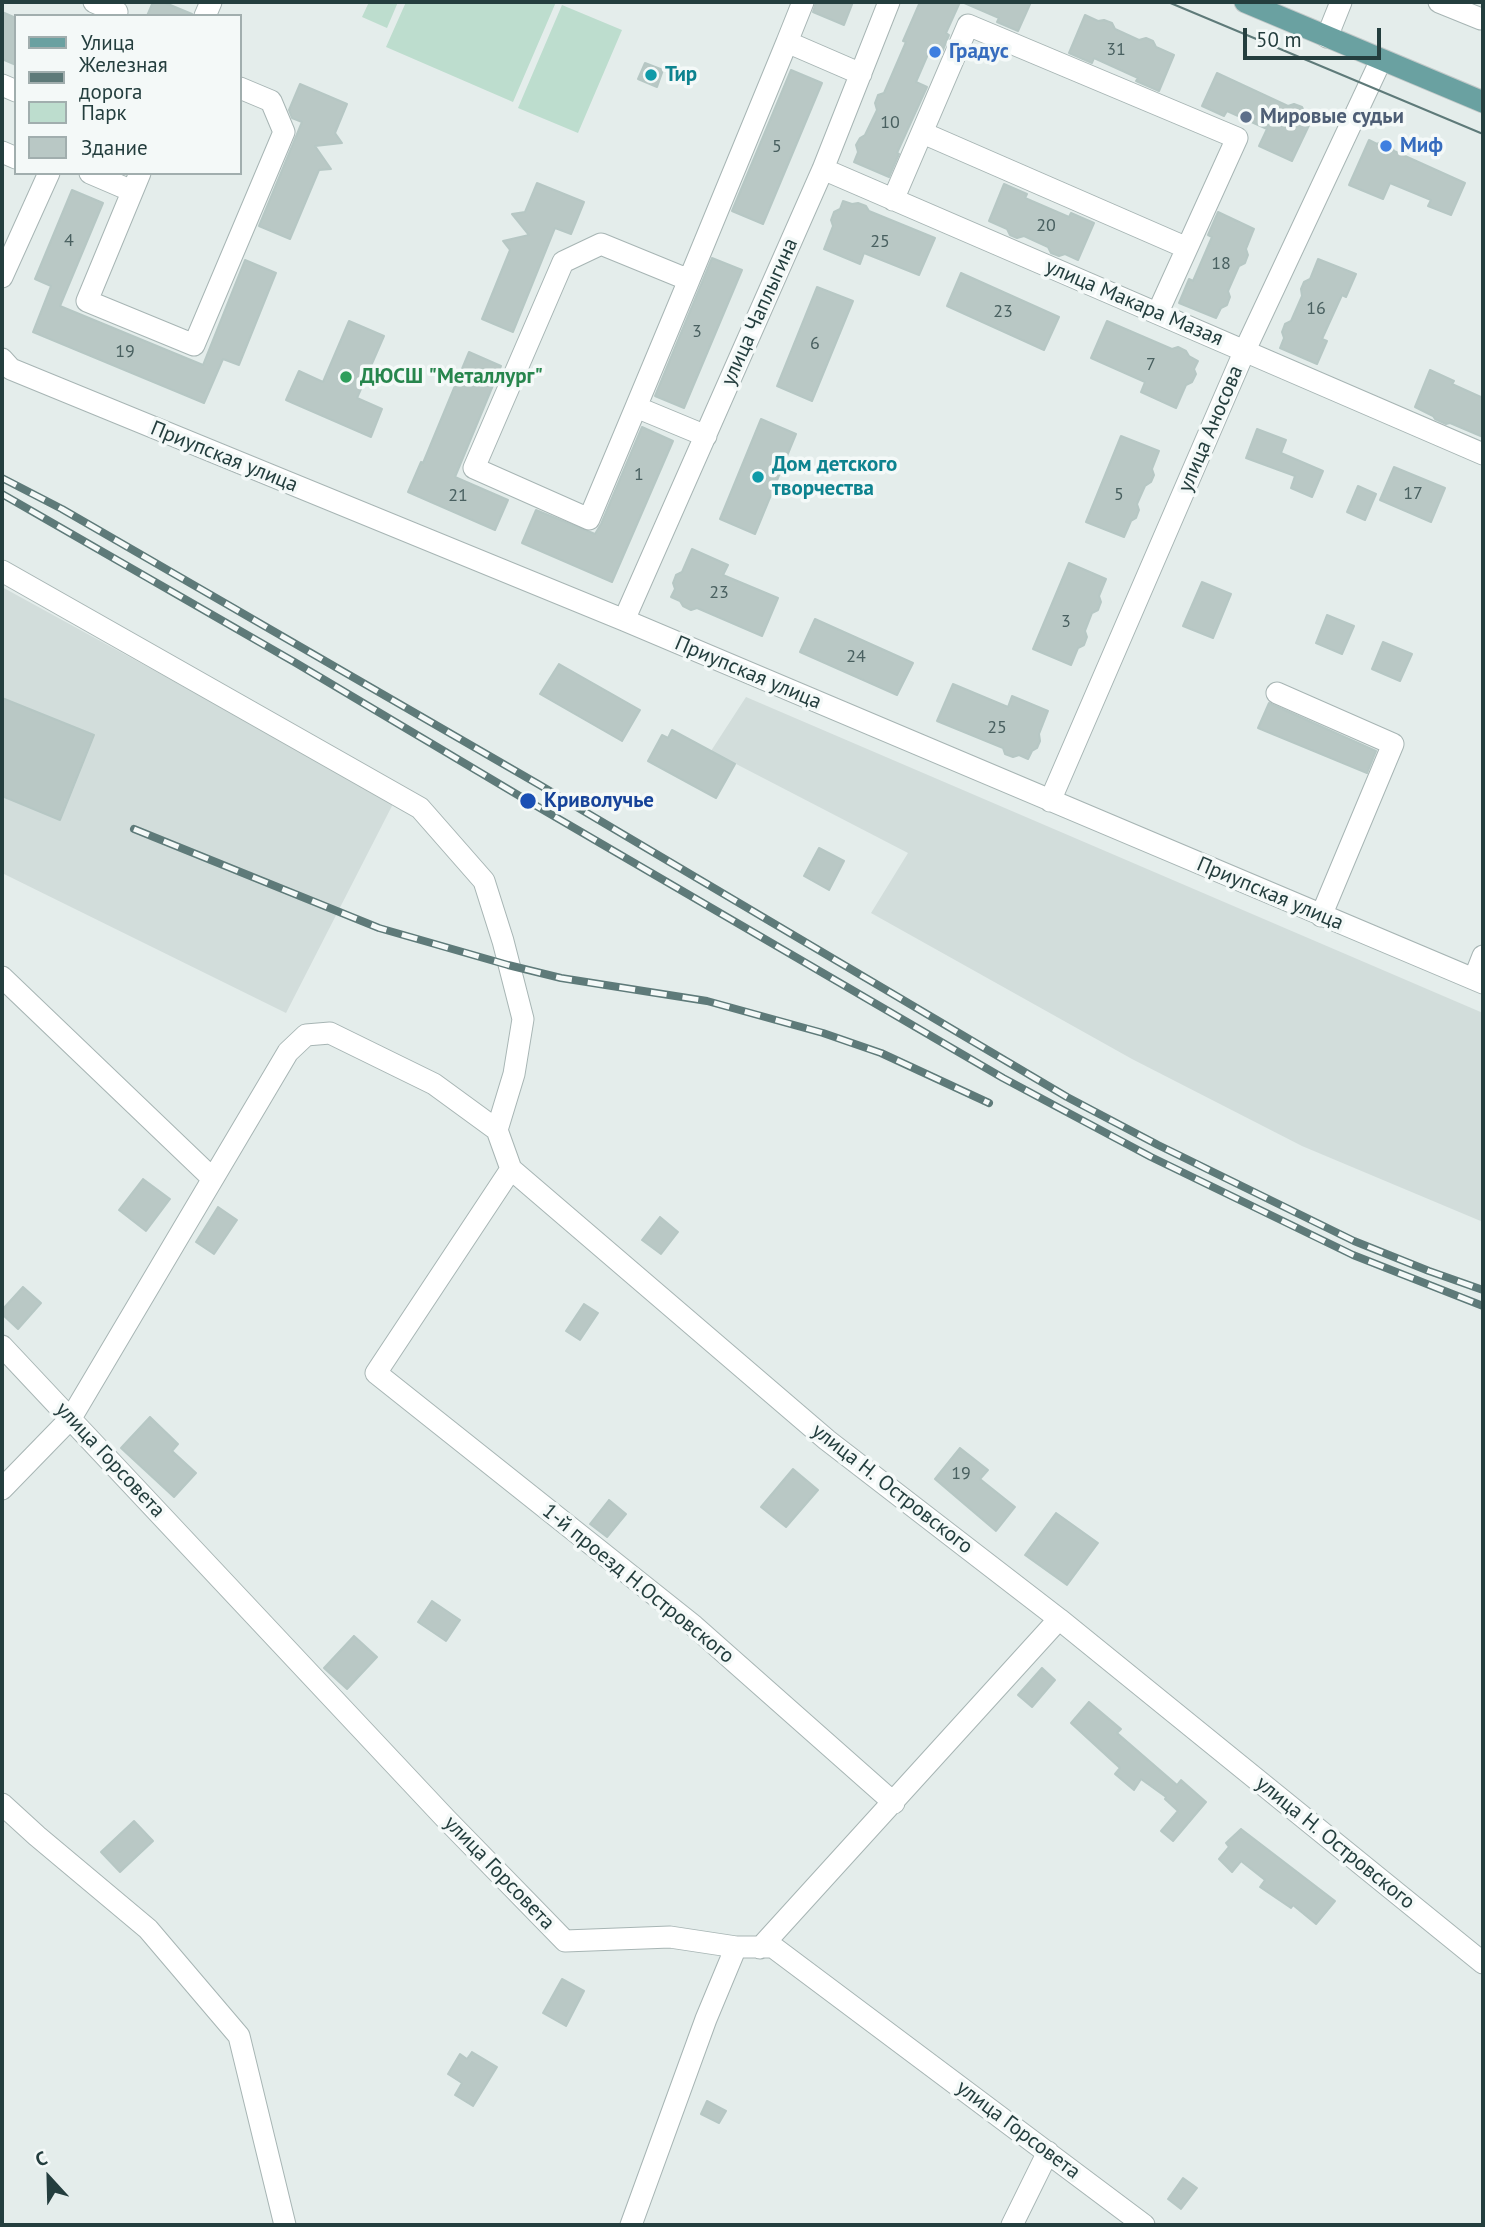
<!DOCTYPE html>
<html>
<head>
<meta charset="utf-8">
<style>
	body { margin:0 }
	#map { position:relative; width:1485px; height:2227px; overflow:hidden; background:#e4edeb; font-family:"PT Sans",sans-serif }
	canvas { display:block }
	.frame { position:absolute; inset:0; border:4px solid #243e3e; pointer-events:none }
	.legend { position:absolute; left:14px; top:14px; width:228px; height:161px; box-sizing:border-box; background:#f4f9f8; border:2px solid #a1aeae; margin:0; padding:9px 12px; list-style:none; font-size:21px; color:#243e3e }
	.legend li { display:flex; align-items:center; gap:14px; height:35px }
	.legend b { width:35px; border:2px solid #a1aeae }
	.north { position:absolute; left:14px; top:2143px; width:70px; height:70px; -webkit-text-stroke:5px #f4f9f8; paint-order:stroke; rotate:338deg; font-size:19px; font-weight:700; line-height:28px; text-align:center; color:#243e3e }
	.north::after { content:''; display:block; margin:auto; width:24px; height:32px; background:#243e3e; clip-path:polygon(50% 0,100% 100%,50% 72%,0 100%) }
	.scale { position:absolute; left:1243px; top:28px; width:138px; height:32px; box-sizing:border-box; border:4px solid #243e3e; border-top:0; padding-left:9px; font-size:21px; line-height:24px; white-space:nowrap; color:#243e3e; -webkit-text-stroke:5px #f4f9f8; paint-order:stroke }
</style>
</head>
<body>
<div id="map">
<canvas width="1485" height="2227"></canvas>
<div class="frame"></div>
<ul class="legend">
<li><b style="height:9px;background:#6aa1a1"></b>Улица</li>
<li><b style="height:9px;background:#5e7a79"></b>Железная дорога</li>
<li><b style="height:19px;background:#bdddce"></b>Парк</li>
<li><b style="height:19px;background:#b9c8c5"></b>Здание</li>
</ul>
<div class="north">С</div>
<div class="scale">50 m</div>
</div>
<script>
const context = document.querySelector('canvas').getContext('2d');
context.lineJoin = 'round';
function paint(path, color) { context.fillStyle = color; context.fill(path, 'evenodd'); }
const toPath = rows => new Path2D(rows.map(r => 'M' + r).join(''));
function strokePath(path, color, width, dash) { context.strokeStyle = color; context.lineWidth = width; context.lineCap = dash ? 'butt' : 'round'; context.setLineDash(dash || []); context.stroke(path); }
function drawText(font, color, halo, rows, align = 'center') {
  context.font = font + ' "PT Sans",sans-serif'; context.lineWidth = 7; context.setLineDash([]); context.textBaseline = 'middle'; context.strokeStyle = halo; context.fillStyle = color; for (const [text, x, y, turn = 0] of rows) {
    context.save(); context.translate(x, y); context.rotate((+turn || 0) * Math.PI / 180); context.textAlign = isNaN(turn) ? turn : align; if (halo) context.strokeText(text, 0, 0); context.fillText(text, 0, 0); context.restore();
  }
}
const built = toPath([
	[2,587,394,802,286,1013,2,873],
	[746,697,1483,1013,1483,1222,1302,1146,1132,1059,871,913,908,853,711,751]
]);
const green = toPath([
	[369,2,398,2,387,28,362,17],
	[406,2,556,2,513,102,386,47],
	[562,5,622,30,578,133,518,108]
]);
const building = toPath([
	[153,2,163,2,192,14,192,16,147,16,153,2],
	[816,2,853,2,844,25,813,12,816,2],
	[920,2,960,2,946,33,949,35,940,57,929,52,916,82,927,87,897,153,899,154,889,177,854,162,858,152,856,145,860,138,865,135,877,110,875,103,878,95,884,93,906,42,903,41,920,2],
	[962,2,1031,2,1018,31,997,22,999,18,962,2],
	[2,12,16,18,16,65,2,59,2,12],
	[1085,15,1098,21,1104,20,1112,23,1115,29,1139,40,1146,38,1153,41,1156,47,1174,55,1159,91,1136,81,1138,78,1094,58,1092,63,1069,53,1085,15],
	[645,63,663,70,657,87,638,79,645,63],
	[791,70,822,83,763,224,732,211,791,70],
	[1217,73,1288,106,1294,104,1302,107,1305,113,1313,117,1292,161,1259,146,1267,129,1227,111,1224,116,1202,106,1217,73],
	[300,84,347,104,335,133,342,143,315,146,331,169,319,170,290,239,259,226,302,122,292,118,289,110,300,84],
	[1369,140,1377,144,1383,141,1391,145,1394,151,1465,183,1451,215,1428,206,1431,200,1390,183,1383,199,1349,185,1369,140],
	[537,183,584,202,571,234,555,228,513,332,482,319,510,250,503,241,529,235,512,214,525,212,537,183],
	[1004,184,1027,194,1025,198,1069,217,1071,213,1094,223,1078,260,1065,254,1059,256,1051,253,1048,247,1024,236,1017,238,1010,235,1007,229,989,221,1004,184],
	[72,190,103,203,60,306,203,365,245,260,276,273,239,365,223,359,204,403,33,332,51,286,35,279,72,190],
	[843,201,852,204,858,203,866,206,869,211,935,238,919,275,864,253,860,264,824,249,833,226,831,220,834,212,840,209,843,201],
	[1218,212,1254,229,1246,249,1248,255,1245,263,1239,266,1228,291,1230,297,1227,305,1221,308,1216,318,1179,303,1189,279,1193,281,1212,237,1208,235,1218,212],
	[712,258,742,270,684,408,655,396,712,258],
	[1318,259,1356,274,1346,297,1342,295,1322,339,1327,341,1317,364,1280,348,1284,338,1282,332,1285,324,1291,321,1302,296,1301,289,1304,282,1310,279,1318,259],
	[961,273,1059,317,1044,350,947,306,961,273],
	[817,287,853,301,812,401,777,386,817,287],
	[349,321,384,336,357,398,382,409,371,437,286,400,299,371,323,382,349,321],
	[1107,321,1172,349,1178,347,1186,351,1189,356,1198,361,1194,369,1196,374,1192,382,1186,385,1176,408,1141,392,1145,382,1091,358,1107,321],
	[469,352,501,366,455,477,508,500,495,530,408,492,421,462,423,463,469,352],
	[1430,370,1454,381,1452,384,1483,398,1483,437,1450,423,1446,424,1435,419,1433,416,1415,407,1430,370],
	[761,419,796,434,755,534,720,519,761,419],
	[642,427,673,441,612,582,522,543,536,510,595,534,601,524,642,427],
	[1257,429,1286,440,1281,453,1323,471,1312,497,1291,488,1295,476,1246,458,1257,429],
	[1121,436,1159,451,1152,469,1154,475,1151,482,1145,486,1137,504,1139,510,1136,518,1131,521,1124,537,1086,522,1121,436],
	[1394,467,1445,488,1431,522,1380,500,1394,467],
	[1358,486,1376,494,1365,520,1347,512,1358,486],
	[692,549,728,565,723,575,778,598,762,636,697,608,691,610,683,606,680,601,671,597,675,589,673,583,676,575,682,572,692,549],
	[1069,563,1106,579,1099,596,1101,602,1098,610,1092,613,1085,631,1087,637,1084,645,1078,648,1071,665,1033,649,1069,563],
	[1202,582,1231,594,1213,638,1183,626,1202,582],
	[1327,615,1354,626,1342,654,1316,643,1327,615],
	[815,619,913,663,897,695,800,652,815,619],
	[1383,642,1412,654,1400,681,1372,669,1383,642],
	[559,664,640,710,622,741,540,694,559,664],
	[953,684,1008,707,1012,696,1048,711,1039,734,1040,741,1037,748,1032,751,1028,759,1019,755,1013,757,1005,754,1003,748,937,721,953,684],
	[2,698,94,735,60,820,2,796,2,698],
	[1269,703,1376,751,1367,773,1258,728,1269,703],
	[672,730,735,764,716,798,648,761,662,735,668,738,672,730],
	[819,848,844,861,829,890,804,876,819,848],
	[143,1179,170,1199,146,1231,119,1210,143,1179],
	[218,1207,237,1220,214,1254,196,1242,218,1207],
	[660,1217,678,1232,661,1254,642,1240,660,1217],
	[23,1287,41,1303,18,1329,2,1314,2,1310,23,1287],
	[584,1304,598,1313,580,1340,566,1331,584,1304],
	[150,1417,178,1444,172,1451,196,1473,174,1497,121,1448,150,1417],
	[960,1448,988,1470,980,1479,1015,1507,996,1531,935,1479,960,1448],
	[793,1469,818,1490,786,1527,761,1507,793,1469],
	[609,1500,626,1514,607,1537,590,1524,609,1500],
	[1056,1513,1098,1543,1067,1585,1025,1555,1056,1513],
	[432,1601,460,1620,446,1641,418,1622,432,1601],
	[354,1636,377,1657,347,1689,324,1668,354,1636],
	[1042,1668,1055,1680,1032,1707,1018,1695,1042,1668],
	[1089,1702,1121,1729,1117,1733,1177,1785,1181,1780,1206,1802,1173,1841,1161,1831,1178,1811,1165,1799,1166,1797,1141,1779,1134,1790,1115,1774,1120,1768,1071,1723,1089,1702],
	[134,1821,153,1841,120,1872,101,1852,134,1821],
	[1241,1829,1335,1901,1316,1924,1293,1905,1291,1908,1260,1887,1265,1880,1241,1861,1232,1872,1219,1859,1229,1847,1226,1843,1241,1829],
	[562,1979,584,1991,566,2026,543,2013,562,1979],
	[472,2052,497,2067,473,2106,455,2095,462,2083,448,2074,460,2054,467,2059,472,2052],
	[707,2101,726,2111,719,2123,701,2114,707,2101],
	[1183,2178,1197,2188,1181,2209,1168,2199,1183,2178]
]);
const minor = toPath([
	[94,2,117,12],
	[803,2,787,42,861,74],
	[1439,2,1481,19],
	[205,16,211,2],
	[1327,37,1341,2],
	[2,85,16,91],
	[923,133,1187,248],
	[2,152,16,158],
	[823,169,1483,454],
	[90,173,132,191],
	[140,173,87,301,194,345,284,132,271,101,240,88],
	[893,200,968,25,1237,138,1158,312],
	[2,277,49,173],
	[689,280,601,244,563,262,474,468,589,519,636,407,689,280,787,42],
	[2,359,11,369,624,620,1483,983],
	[636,407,706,436],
	[2,571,420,808,484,881,503,941,523,1019,514,1074,497,1130],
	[624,620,823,169,889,2],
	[1277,693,1393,744,1321,916],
	[1050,801,1245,350,1381,60],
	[2,977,212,1178],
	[1474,979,1483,956],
	[511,1169,376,1373,694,1626,894,1803],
	[2,1346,446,1819,565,1941,670,1937,736,1947,773,1947,1144,2225],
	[2,1489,71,1418,288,1052,306,1035,330,1033,434,1084,497,1130,511,1169,827,1440,1059,1619,1483,1963],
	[2,1804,37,1836,148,1929,239,2036,285,2225],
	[760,1948,1059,1619],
	[631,2225,706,2019,736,1947],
	[1012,2225,1048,2152]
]);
const major = toPath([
	[1245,2,1483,102]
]);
const tram = toPath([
	[1168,2,1483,134]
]);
const rail = toPath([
	[2,478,62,509,538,784,1067,1097,1158,1145,1354,1241,1429,1271,1483,1290],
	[2,494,296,663,528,801,1003,1078,1151,1157,1353,1255,1483,1306],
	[134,829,379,928,508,965,561,978,707,1001,823,1033,881,1053,989,1103]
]);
const markers = [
	[935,52,7,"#3f7fe0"],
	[651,75,7,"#0f9aa8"],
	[1246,117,7,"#5c6f8a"],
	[1386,146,7,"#3f7fe0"],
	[346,377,7,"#2e9e5b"],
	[758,477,7,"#0f9aa8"],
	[528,801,9,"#1a4fb4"]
];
const numberNames = [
	["31",1116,50],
	["10",890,123],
	["5",777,147],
	["20",1046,226],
	["4",69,241],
	["25",880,242],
	["18",1221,264],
	["16",1316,309],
	["23",1003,312],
	["3",697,332],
	["6",815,344],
	["19",125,352],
	["7",1151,365],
	["1",639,475],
	["17",1413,494],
	["5",1119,495],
	["21",458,496],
	["23",719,593],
	["3",1066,622],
	["24",856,657],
	["25",997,728],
	["19",961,1474]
];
const shopNames = [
	["Градус",949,52],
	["Миф",1400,146]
];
const cultureNames = [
	["Тир",665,75],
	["Дом детского",772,465],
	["творчества",772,489]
];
const serviceNames = [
	["Мировые судьи",1260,117]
];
const streetNames = [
	["улица Макара Мазая",1134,303,23],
	["улица Чаплыгина",760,312,-66],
	["улица Аносова",1211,429,-67],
	["Приупская улица",224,457,22],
	["Приупская улица",748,673,23],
	["Приупская улица",1270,894,23],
	["улица Горсовета",110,1460,47],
	["улица Н. Островского",892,1489,38],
	["1-й проезд Н.Островского",638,1584,39],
	["улица Н. Островского",1335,1843,39],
	["улица Горсовета",499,1873,46],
	["улица Горсовета",1018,2130,37]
];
const leisureNames = [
	["ДЮСШ \"Металлург\"",360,377]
];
const transitNames = [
	["Криволучье",544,801]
];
paint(built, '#d2dddb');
paint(green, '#bdddce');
paint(building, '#b9c8c5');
strokePath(building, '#b6c7c4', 2);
strokePath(minor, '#a7b5b4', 23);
strokePath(major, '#c2c9c9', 23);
strokePath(minor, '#fff', 21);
strokePath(major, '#6aa1a1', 21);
strokePath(tram, '#5e7a79', 2);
strokePath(rail, '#5e7a79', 8);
strokePath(rail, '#f4f9f8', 5, [16]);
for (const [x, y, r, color] of markers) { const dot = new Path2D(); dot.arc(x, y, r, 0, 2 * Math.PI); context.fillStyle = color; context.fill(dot); strokePath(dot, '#f4f9f8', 2.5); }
drawText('18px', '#496060', null, numberNames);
drawText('bold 21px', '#366cbe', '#f4f9f8', shopNames, 'left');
drawText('bold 21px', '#0d838f', '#f4f9f8', cultureNames, 'left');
drawText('bold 21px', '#4e5e75', '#f4f9f8', serviceNames, 'left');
drawText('21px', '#243e3e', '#f4f9f8', streetNames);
drawText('bold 21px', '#27864d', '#f4f9f8', leisureNames, 'left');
drawText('bold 21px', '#164399', '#f4f9f8', transitNames, 'left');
</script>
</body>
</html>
